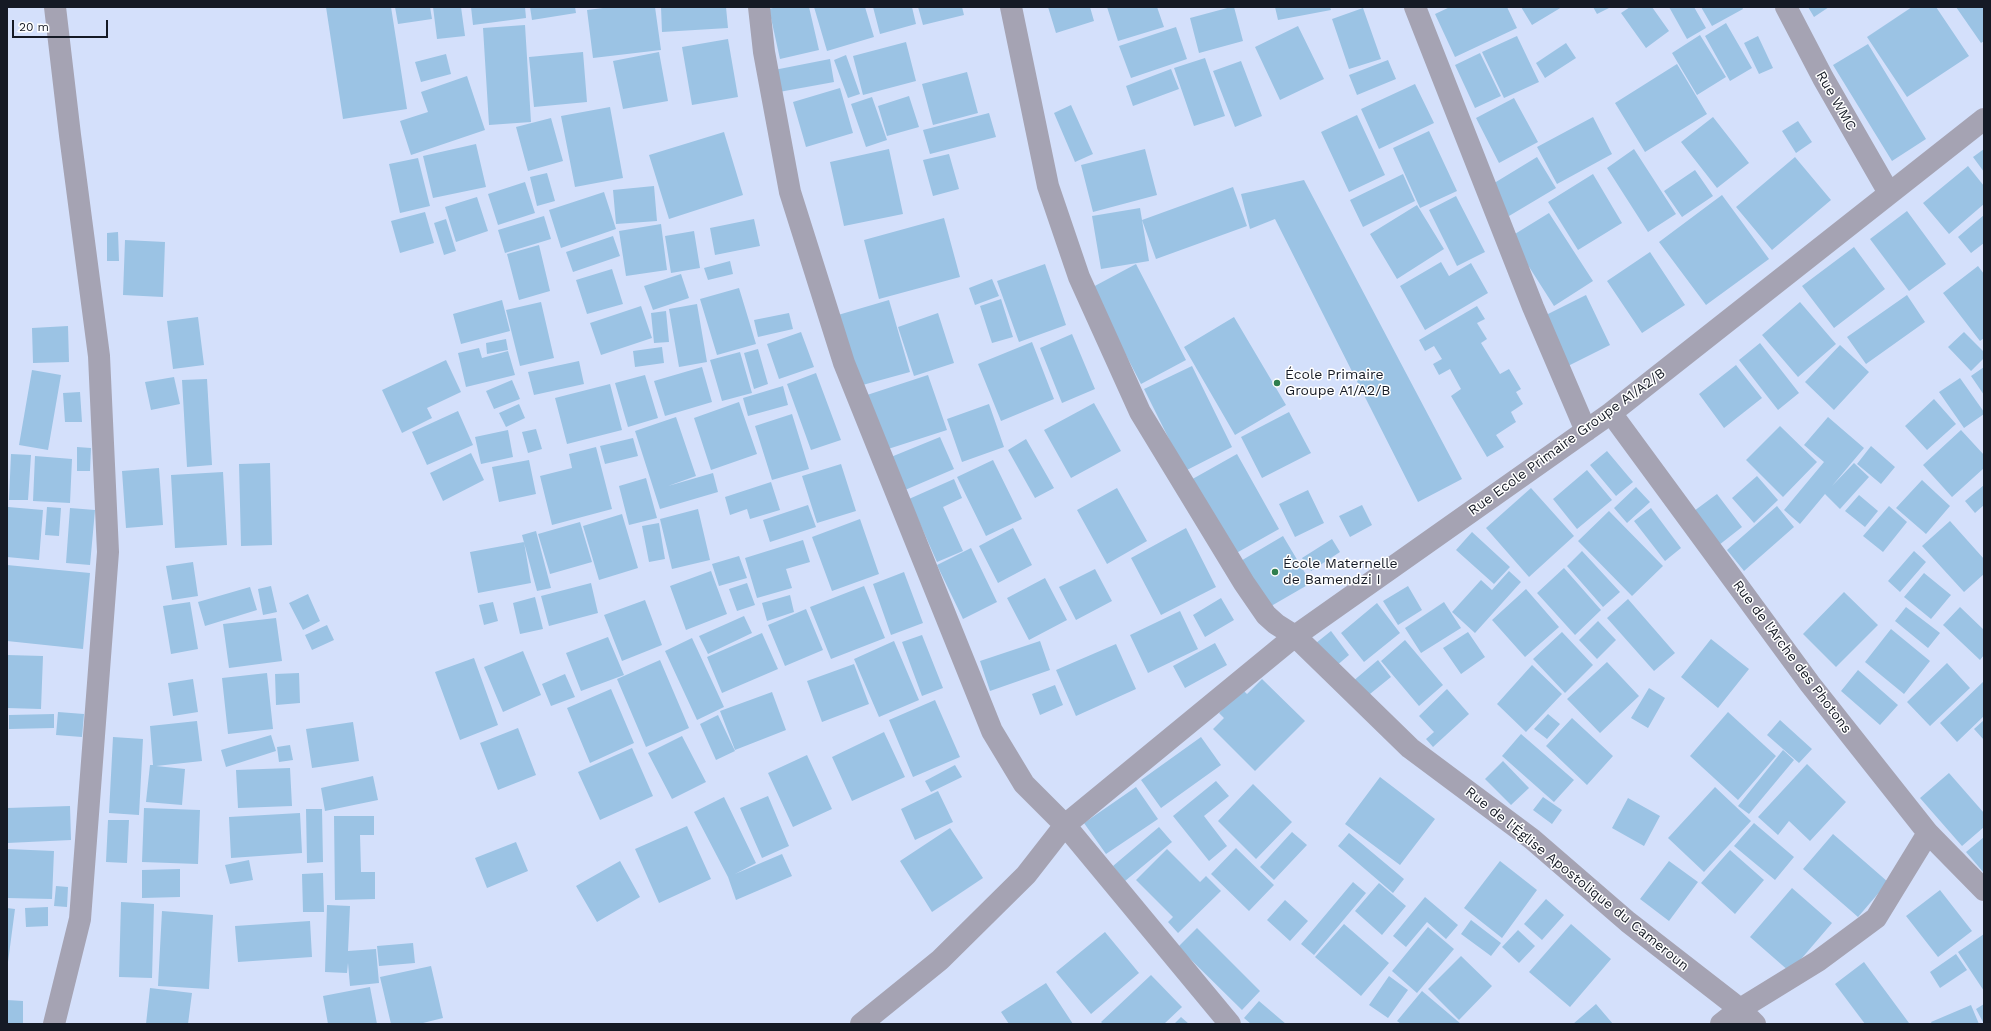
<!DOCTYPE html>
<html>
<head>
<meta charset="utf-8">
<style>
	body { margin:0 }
	#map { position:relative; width:1991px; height:1031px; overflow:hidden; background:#d4e0fb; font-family:"Work Sans",sans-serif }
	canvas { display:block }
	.frame { position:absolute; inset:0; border:8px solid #151a25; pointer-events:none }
	.scale { position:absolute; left:12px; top:20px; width:96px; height:18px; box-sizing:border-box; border:2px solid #151a25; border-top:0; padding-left:5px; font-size:12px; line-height:14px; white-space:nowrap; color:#151a25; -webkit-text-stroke:3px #fff; paint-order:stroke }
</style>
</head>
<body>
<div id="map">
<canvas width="1991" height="1031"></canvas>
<div class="frame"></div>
<div class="scale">20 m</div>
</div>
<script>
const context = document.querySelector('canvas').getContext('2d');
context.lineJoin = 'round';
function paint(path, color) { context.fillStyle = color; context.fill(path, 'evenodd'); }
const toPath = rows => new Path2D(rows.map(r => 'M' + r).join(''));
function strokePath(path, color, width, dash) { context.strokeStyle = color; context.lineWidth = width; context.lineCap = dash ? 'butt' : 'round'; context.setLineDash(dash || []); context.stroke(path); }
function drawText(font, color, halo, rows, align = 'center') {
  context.font = font + ' "Work Sans",sans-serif'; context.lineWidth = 3; context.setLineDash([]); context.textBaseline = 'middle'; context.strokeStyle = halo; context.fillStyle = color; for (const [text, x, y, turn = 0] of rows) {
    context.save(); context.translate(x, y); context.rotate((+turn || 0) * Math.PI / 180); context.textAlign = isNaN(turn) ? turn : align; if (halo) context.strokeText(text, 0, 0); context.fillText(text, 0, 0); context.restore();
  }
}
const building = toPath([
	[326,7,391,7,407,109,343,119],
	[395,7,430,7,432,19,398,24],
	[433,7,461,7,465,36,437,39],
	[471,7,525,7,526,18,473,25],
	[530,7,575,7,576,13,532,20],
	[611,7,655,7,661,50,593,58,587,10],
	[661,7,726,7,728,28,662,32],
	[777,7,809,7,819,50,780,59,769,9],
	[814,7,865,7,874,37,827,51],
	[873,7,912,7,916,24,880,34],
	[918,7,962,7,964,15,923,25],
	[1048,7,1090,7,1094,21,1056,33],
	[1107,7,1157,7,1164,27,1118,41],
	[1231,7,1234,7,1243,41,1199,53,1190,18],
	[1275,7,1330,7,1331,10,1278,20],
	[1450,7,1507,7,1517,28,1455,57,1435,14],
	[1521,7,1562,7,1532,25],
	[1593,7,1611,7,1597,14],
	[1630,7,1652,7,1669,31,1646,48,1621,13],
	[1669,7,1694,7,1706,28,1687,39],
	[1701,7,1742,7,1743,9,1712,26],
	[1808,7,1829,7,1814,17],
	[1912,7,1936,7,1969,56,1907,97,1867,37],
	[1956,7,1984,7,1984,41,1981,43],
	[1363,8,1381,59,1349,69,1332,19],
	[1726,23,1752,68,1730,81,1705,36],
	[525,25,531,122,489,125,483,28],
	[1298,26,1324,79,1280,100,1255,47],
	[1176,27,1187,59,1131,78,1119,46],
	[1700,35,1726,77,1697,95,1672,53],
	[1517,36,1539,82,1504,98,1482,52],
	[1758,36,1773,68,1759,74,1744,43],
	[728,39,738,97,692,105,682,47],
	[906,42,916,81,863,95,853,56],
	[1566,43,1576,58,1545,78,1536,63],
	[1868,44,1926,139,1892,161,1833,65],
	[583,52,587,102,534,107,529,57],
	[659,52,668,101,623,109,613,61],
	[1480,53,1501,96,1475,108,1455,65],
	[446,54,451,74,421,82,415,62],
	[846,55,860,94,848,98,834,60],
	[1205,58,1225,116,1194,126,1174,68],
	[830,59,834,82,779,92,774,70],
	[1388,60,1396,79,1357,95,1349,75],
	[1241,61,1262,116,1235,127,1213,71],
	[1677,64,1707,114,1645,152,1615,103],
	[1171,69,1179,89,1133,106,1126,86],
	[967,72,978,113,933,125,922,84],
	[467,76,485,130,411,155,400,121,428,112,421,92],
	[1415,84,1434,123,1379,149,1361,109],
	[840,88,853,133,806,147,793,102],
	[909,96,919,127,887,136,878,106],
	[872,97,887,140,866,147,851,104],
	[1514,98,1538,142,1499,163,1476,118],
	[1071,105,1093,154,1075,162,1054,113],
	[610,107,623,178,575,187,561,116],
	[989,113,996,137,930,154,923,130],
	[1357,115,1385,175,1349,192,1321,132],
	[1593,117,1612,154,1557,184,1537,147],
	[1713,117,1749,163,1717,188,1681,142],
	[551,118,563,161,528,171,516,127],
	[1798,121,1812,142,1796,153,1782,131],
	[1429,131,1457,191,1420,208,1393,148],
	[724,132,743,195,669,219,649,155],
	[476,144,486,187,433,198,423,156],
	[889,149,903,214,844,226,830,162],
	[1145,149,1157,195,1093,212,1081,165],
	[1634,149,1676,214,1648,232,1607,168],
	[1984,149,1984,172,1973,157],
	[949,154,959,189,933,196,923,160],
	[1537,157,1556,188,1509,216,1491,185],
	[1795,157,1831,200,1772,250,1736,207],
	[418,158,430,206,400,213,389,164],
	[1968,166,1984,186,1984,204,1949,234,1923,203],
	[1695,170,1713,196,1682,217,1664,191],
	[547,173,555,201,537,206,530,177],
	[1403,174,1415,201,1363,227,1350,200],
	[1593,174,1622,223,1578,250,1548,202],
	[1304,180,1462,479,1418,502,1275,219,1250,229,1241,194],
	[525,182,535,213,498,225,488,194],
	[654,186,657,221,616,224,613,190],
	[1233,187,1247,226,1156,259,1142,220,1149,261,1101,269,1092,216,1140,208,1142,220],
	[604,192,616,229,561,248,549,210],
	[1722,195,1769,259,1706,305,1659,242],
	[1456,196,1485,252,1457,266,1429,210],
	[477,197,488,231,456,242,445,207],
	[1417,205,1444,249,1397,279,1370,234],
	[1907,211,1946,264,1909,291,1870,239],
	[425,212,434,243,400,253,391,221],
	[1549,213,1593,281,1554,306,1510,237],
	[1984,215,1984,243,1971,253,1958,237],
	[544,216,551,239,505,253,498,230],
	[944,218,960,277,879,299,864,240],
	[446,219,456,251,444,255,434,223],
	[754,219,760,246,715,255,710,228],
	[661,224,667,270,626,276,619,231],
	[694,231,700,268,671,273,665,236],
	[118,232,119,261,107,261,107,233],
	[613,236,620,256,573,272,566,252],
	[125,240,165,242,163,297,123,295],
	[539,245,550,291,519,300,507,254],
	[1854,247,1885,289,1834,328,1802,286],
	[1650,252,1685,305,1642,333,1607,281],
	[730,261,733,274,708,280,704,268],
	[1441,262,1449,276,1471,263,1488,293,1425,330,1400,286],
	[1045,264,1066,325,1019,342,997,281],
	[1136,264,1186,360,1141,384,1091,288],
	[1978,266,1984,274,1984,338,1980,341,1943,293],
	[612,269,623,304,587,314,576,280],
	[681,274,689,298,653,310,644,286],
	[992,279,999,296,975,305,969,288],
	[739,288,756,344,717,355,700,299],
	[1586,295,1610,345,1566,367,1542,317],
	[1907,295,1925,322,1866,364,1847,337],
	[1001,299,1013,337,992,343,980,306],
	[502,300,510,331,461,344,453,314],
	[889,300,910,372,859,386,838,315],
	[541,302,554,358,520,366,506,310],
	[1800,302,1836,344,1798,377,1762,335],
	[697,304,707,362,679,367,669,309],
	[641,306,652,338,601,355,590,323],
	[1477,306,1485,319,1477,323,1487,339,1481,343,1500,374,1509,369,1521,389,1516,392,1523,404,1511,412,1516,422,1496,435,1504,447,1487,457,1451,396,1461,389,1450,369,1439,375,1433,364,1442,359,1434,346,1425,351,1419,340],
	[666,311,669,342,654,343,651,313],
	[789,313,793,329,758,337,754,320],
	[938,313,954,363,914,376,898,327],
	[198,317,204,365,173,369,167,321],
	[1234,317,1286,405,1235,435,1184,347],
	[68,326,69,362,33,363,32,328],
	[801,332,814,367,779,379,767,344],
	[1964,332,1984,352,1984,358,1971,371,1948,347],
	[1072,334,1095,389,1062,403,1040,348],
	[506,339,508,350,487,354,486,343],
	[1032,342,1054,399,1001,421,978,364],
	[1760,343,1799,393,1778,410,1739,360],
	[1840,345,1869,372,1834,410,1805,382],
	[662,347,664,363,635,367,633,351],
	[479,348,482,358,508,351,515,375,466,387,458,353],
	[758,349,768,384,754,389,744,353],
	[740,352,752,393,722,401,710,360],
	[446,360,461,392,427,408,432,418,402,433,382,390],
	[579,361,584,384,534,395,528,372],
	[1736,365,1762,398,1724,428,1699,394],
	[1192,366,1232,447,1185,471,1144,389],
	[702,367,712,402,665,416,654,381],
	[1984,367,1984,395,1971,376],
	[32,370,61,375,48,450,19,445],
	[816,373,841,440,811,450,787,384],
	[645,375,658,418,628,427,615,383],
	[928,375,947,430,885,450,867,395],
	[174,377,180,404,151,410,145,382],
	[1960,378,1984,412,1984,414,1964,428,1939,392],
	[207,379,212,465,187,467,182,380],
	[512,380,520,399,494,409,486,391],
	[610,384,622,430,567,444,555,398],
	[783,386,788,405,748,416,743,398],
	[80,392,82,422,65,422,63,393],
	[1934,399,1956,424,1927,450,1905,426],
	[739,402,757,454,711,470,694,418],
	[1094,403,1121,451,1071,478,1044,430],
	[519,404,525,418,506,427,499,413],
	[989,404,1004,447,962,462,947,419],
	[458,411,473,445,427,465,412,432],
	[1289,412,1311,453,1262,478,1241,437],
	[792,414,809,469,772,480,755,426],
	[676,417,696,476,668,486,713,473,718,492,660,509,635,431],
	[1828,417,1864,448,1832,486,1854,463,1869,477,1840,509,1825,494,1800,524,1784,510,1824,462,1804,445],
	[1780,426,1817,462,1783,497,1746,460],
	[536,429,542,449,528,453,522,432],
	[508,430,513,457,481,464,475,437],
	[1961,430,1984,455,1984,468,1952,497,1923,465],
	[940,437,954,469,905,490,891,457],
	[633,438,638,456,605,464,600,446],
	[1026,439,1054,488,1035,498,1008,450],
	[1871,446,1895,467,1881,484,1857,464],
	[77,447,91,448,90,471,77,471],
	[596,447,612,509,552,525,540,476,572,468,569,454],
	[1607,451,1633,482,1616,496,1590,465],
	[471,453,484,480,443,501,430,473],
	[11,454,31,455,28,500,9,500],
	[1237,454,1279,529,1231,556,1189,481],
	[35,456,72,459,70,503,33,501],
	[529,460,536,494,499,502,492,467],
	[993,460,1022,519,986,536,957,477],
	[270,463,272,545,241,546,239,464],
	[841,464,856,511,817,523,802,476],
	[159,468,163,525,126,528,122,471],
	[1587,470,1612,500,1577,529,1553,499],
	[223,472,227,545,175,548,171,475],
	[1757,476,1778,500,1754,523,1732,498],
	[646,478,657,518,629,525,619,486],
	[954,479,962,498,943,507,963,551,937,562,909,499],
	[1922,480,1950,506,1926,534,1896,508],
	[771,482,780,510,750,519,747,509,730,515,725,497],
	[1984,485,1984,505,1975,513,1965,501],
	[1636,487,1650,502,1627,523,1614,508],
	[1117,488,1147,541,1107,564,1077,510],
	[1531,488,1574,536,1529,577,1486,528],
	[1308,490,1324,523,1295,537,1279,504],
	[1717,494,1742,527,1719,545,1694,511],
	[1859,495,1878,511,1865,527,1845,511],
	[808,505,816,527,770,542,763,520],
	[1362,505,1372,525,1350,537,1339,516],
	[1777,506,1794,527,1744,571,1727,550],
	[1889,506,1907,522,1883,552,1863,536],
	[8,507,43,510,39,560,7,557],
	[47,507,61,508,59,536,45,535],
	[70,508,95,510,90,565,66,563],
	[1651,508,1681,548,1665,561,1634,521],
	[698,509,710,560,672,569,660,519],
	[1609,511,1663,566,1632,596,1578,541],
	[622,514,638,568,599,580,583,526],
	[860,519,879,574,832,591,812,537],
	[1950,521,1984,559,1984,574,1964,592,1922,546],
	[580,522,592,562,550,574,538,534],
	[659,523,665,559,649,562,642,526],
	[1013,528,1032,565,998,583,979,546],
	[1186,528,1216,587,1161,615,1131,558],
	[536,531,551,588,537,591,522,535],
	[1472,532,1510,567,1494,584,1456,550],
	[1283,536,1311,583,1266,609,1239,562],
	[1332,539,1340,552,1311,571,1302,558],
	[803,540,810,562,786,569,792,588,757,598,745,558],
	[524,542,531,583,478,593,470,552],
	[971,548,997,602,963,619,937,565],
	[1582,551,1620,592,1603,607,1567,566],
	[1914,551,1926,562,1900,592,1888,581],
	[739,556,747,578,719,586,712,564],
	[193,562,198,596,172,600,166,566],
	[7,565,90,573,83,649,7,641],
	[1564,568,1601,610,1575,635,1537,593],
	[1095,569,1112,601,1076,620,1059,587],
	[711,571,727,614,686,630,670,586],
	[1509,571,1521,582,1475,633,1452,612,1481,580,1492,590],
	[904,572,923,623,891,635,873,584],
	[1924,573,1951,595,1931,619,1904,597],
	[1045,578,1067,620,1029,640,1007,598],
	[591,583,598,613,549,626,541,596],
	[747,583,755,605,737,611,729,589],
	[271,586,277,612,263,615,258,589],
	[864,586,885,638,831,659,810,607],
	[1408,586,1422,610,1398,625,1383,601],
	[250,587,257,610,205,626,198,602],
	[1526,589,1559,627,1525,657,1492,620],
	[1844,592,1878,625,1836,667,1803,634],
	[308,594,320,621,303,630,289,603],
	[790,595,794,612,767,621,762,603],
	[535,597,543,629,520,634,513,603],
	[1221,598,1234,620,1205,637,1193,615],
	[1628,599,1675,653,1654,671,1607,618],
	[645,600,662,645,622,661,604,615],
	[190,602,198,649,171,654,163,606],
	[493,602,498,621,484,625,479,605],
	[1444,602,1461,628,1421,653,1405,628],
	[1377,603,1400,633,1364,662,1341,633],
	[1906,607,1940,633,1928,648,1895,621],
	[1960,607,1984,630,1984,655,1980,660,1943,625],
	[806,609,823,650,785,666,768,625],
	[1180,611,1198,649,1148,673,1130,635],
	[744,616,752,633,708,654,699,636],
	[276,618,282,661,229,668,223,624],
	[1598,621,1616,640,1597,659,1579,640],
	[327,625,334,640,312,650,305,635],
	[1891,629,1930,661,1904,694,1865,662],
	[1331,631,1349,655,1335,667,1316,643],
	[1468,632,1485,657,1461,674,1443,648],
	[1562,632,1593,665,1565,693,1533,659],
	[762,633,778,669,722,693,707,657],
	[922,635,943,688,922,696,902,642],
	[608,637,624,675,581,691,566,653],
	[692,638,724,707,697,720,665,651],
	[1711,639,1749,669,1718,708,1681,677],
	[1405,640,1443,685,1419,706,1381,661],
	[894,641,919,700,879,717,854,659],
	[1040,641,1050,670,990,691,980,661],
	[1215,643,1227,665,1185,688,1173,666],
	[1116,644,1136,689,1076,716,1056,670],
	[523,651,541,695,503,712,484,667],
	[7,655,43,656,41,709,7,708],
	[474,658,498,725,460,740,435,672],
	[660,660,689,728,646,747,617,679],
	[1378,660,1391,677,1365,698,1352,682],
	[1607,662,1639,696,1600,733,1567,699],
	[1947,663,1970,688,1930,726,1907,702],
	[854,664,869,704,822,722,807,681],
	[1532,665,1562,694,1526,732,1497,704],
	[1858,670,1898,705,1880,725,1841,691],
	[267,673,273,729,228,734,222,678],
	[299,673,300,703,276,705,275,674],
	[565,674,575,697,551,706,542,684],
	[193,679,198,712,173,716,168,683],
	[1262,679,1305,721,1255,771,1213,729,1224,718,1219,713,1242,689,1247,694],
	[1984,681,1984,716,1957,742,1940,723],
	[1055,685,1063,705,1040,715,1032,694],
	[1649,688,1665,698,1648,728,1631,718],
	[611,689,634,743,590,763,567,708],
	[1447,689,1469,714,1433,747,1426,739,1434,732,1419,716],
	[772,692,786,730,735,750,720,711],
	[935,700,960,757,913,777,889,720],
	[58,712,84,714,82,737,56,735],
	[1728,712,1776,756,1738,800,1690,756],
	[54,714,54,728,9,729,9,715],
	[1548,714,1560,724,1547,739,1534,729],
	[718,715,735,751,716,760,700,724],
	[1572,718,1613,756,1587,785,1546,746],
	[1780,720,1812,749,1799,763,1767,735],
	[1984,720,1984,740,1974,729],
	[197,721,202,761,156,766,185,769,182,805,146,802,150,765,153,765,150,726],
	[353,722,359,761,312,768,306,729],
	[518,728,536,775,498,790,480,743],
	[884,732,905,777,852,801,832,757],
	[1521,734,1574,780,1554,802,1502,756],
	[271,735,276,751,226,767,221,750],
	[682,736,706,782,672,799,648,753],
	[113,737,143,739,139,815,109,813],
	[1201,737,1221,765,1161,808,1141,780],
	[290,745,293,760,279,762,277,747],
	[632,748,653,796,600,820,578,772],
	[1783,750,1794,760,1749,814,1738,806],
	[807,755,832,809,793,827,768,773],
	[1503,761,1529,788,1511,805,1485,779],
	[1807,764,1846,802,1810,841,1789,821,1778,835,1758,817],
	[955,765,962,777,931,792,925,781],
	[290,768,292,806,238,808,236,770],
	[1949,773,1984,813,1984,827,1962,846,1920,798],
	[373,776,378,800,325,811,321,788],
	[1380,777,1435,819,1400,865,1345,824],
	[1216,781,1229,796,1204,816,1227,846,1209,861,1173,816],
	[1253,784,1292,822,1256,859,1218,821],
	[1136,787,1158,819,1106,854,1084,823],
	[1715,787,1751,821,1704,872,1668,838],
	[938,791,953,822,915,840,901,809],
	[768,796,789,846,762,858,740,808],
	[724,797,756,863,735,874,782,854,792,876,736,900,728,877,694,812],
	[1543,797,1562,810,1552,824,1533,810],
	[1628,798,1660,816,1644,846,1612,828],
	[70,806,71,840,7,843,7,808],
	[144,808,200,810,198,864,142,862],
	[306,809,322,809,323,862,307,863],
	[300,813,302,853,231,858,229,817],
	[334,816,374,816,374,835,360,835,361,872,375,872,375,899,335,900],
	[108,820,129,820,127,863,106,862],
	[1754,823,1794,857,1775,880,1734,846],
	[687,826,711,879,659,903,635,849],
	[1159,827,1172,842,1125,881,1113,866],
	[950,828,983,878,932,912,900,861],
	[1292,832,1307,845,1274,880,1260,867],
	[1349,833,1404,879,1393,893,1338,846],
	[1833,834,1888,882,1858,917,1803,869],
	[1984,837,1984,873,1966,852],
	[516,842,528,871,487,888,475,858],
	[1236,848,1274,885,1249,911,1211,874],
	[7,849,54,851,52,899,7,898],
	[1167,849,1200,882,1206,876,1221,891,1178,933,1168,922,1173,917,1136,880],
	[1730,850,1764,880,1735,914,1701,883],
	[249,860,253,880,230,884,225,865],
	[620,861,640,897,597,922,576,886],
	[1500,861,1537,890,1502,938,1464,908],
	[1669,861,1698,882,1669,921,1640,899],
	[180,869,180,897,142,898,142,870],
	[323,873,324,912,303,912,302,874],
	[1353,882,1366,893,1314,955,1301,944],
	[1379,883,1406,906,1382,935,1355,911],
	[56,886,68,887,67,907,54,906],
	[1792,888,1832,923,1790,972,1750,937],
	[1940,890,1972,931,1938,957,1906,916],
	[1425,897,1458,925,1446,939,1427,922,1406,947,1393,936],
	[1546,899,1564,915,1542,940,1524,924],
	[1285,900,1308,921,1290,941,1267,920],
	[121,902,154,904,152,978,119,977],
	[327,905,350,906,348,951,376,949,379,983,350,986,348,963,347,973,325,972],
	[48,907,48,926,26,927,25,908],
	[7,908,15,909,8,962,7,962],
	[162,911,213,915,209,989,158,986],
	[1471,920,1501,943,1491,956,1461,934],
	[310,921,312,957,238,962,235,926],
	[1344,924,1389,963,1361,996,1315,957],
	[1571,924,1611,959,1570,1007,1529,972],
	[1428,927,1454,949,1417,993,1392,971],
	[1197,928,1260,991,1242,1010,1178,947],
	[1518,930,1535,946,1519,963,1502,947],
	[1105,932,1139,973,1091,1014,1056,972],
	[1984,934,1984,991,1958,952],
	[413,943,415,963,379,966,377,946],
	[1956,954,1967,970,1940,988,1930,972],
	[1461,956,1492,986,1459,1020,1428,989],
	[1864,962,1909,1023,1908,1024,1865,1024,1835,984],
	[431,966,443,1018,419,1024,391,1024,380,977],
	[1151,975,1182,1007,1164,1024,1103,1024,1101,1022],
	[1389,976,1408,990,1388,1018,1369,1005],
	[1046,983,1073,1024,1009,1024,1001,1012],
	[370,987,377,1024,328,1024,323,996],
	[150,988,192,993,188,1024,146,1024],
	[1422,991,1461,1024,1401,1024,1397,1021],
	[7,1000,23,1001,23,1024,7,1024],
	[1259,1001,1286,1024,1251,1024,1244,1018],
	[1596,1004,1613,1024,1573,1024],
	[1984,1004,1984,1024,1976,1009],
	[1971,1005,1979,1024,1932,1024,1931,1022],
	[1181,1017,1189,1024,1174,1024]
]);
const minor = toPath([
	[759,7,764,52,790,192,844,363,992,731,1024,784,1065,825,1230,1024],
	[1011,7,1048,186,1079,277,1140,412,1244,583,1266,615,1276,624,1295,636,1410,748,1532,839,1628,922,1740,1009,1755,1024],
	[1415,7,1533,307,1586,431],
	[1786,7,1823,78,1889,193],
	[1611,413,1810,684,1928,833,1984,890],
	[54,1024,80,919,108,552,99,356,70,135,55,7],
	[861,1024,940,960,1026,875,1065,825,1295,636,1611,413,1984,119],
	[1721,1024,1740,1009,1818,961,1876,918,1928,833]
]);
const markers = [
	[1277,383,4,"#2f7e4e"],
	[1275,572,4,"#2f7e4e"]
];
const streetNames = [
	["Rue WMC",1836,101,60],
	["Rue Ecole Primaire Groupe A1/A2/B",1567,442,-36],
	["Rue de l'Arche des Photons",1792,657,53],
	["Rue de l'Église Apostolique du Cameroun",1577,879,39]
];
const poiNames = [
	["École Primaire",1285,375],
	["Groupe A1/A2/B",1285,391],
	["École Maternelle",1283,564],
	["de Bamendzi I",1283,580]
];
paint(building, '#9bc3e4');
strokePath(minor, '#a5a3b3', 22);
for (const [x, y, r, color] of markers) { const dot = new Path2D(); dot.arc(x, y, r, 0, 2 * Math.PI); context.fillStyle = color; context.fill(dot); strokePath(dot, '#fff', 1.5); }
drawText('14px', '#151a25', '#fff', streetNames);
drawText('14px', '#151a25', '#fff', poiNames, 'left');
</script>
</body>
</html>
